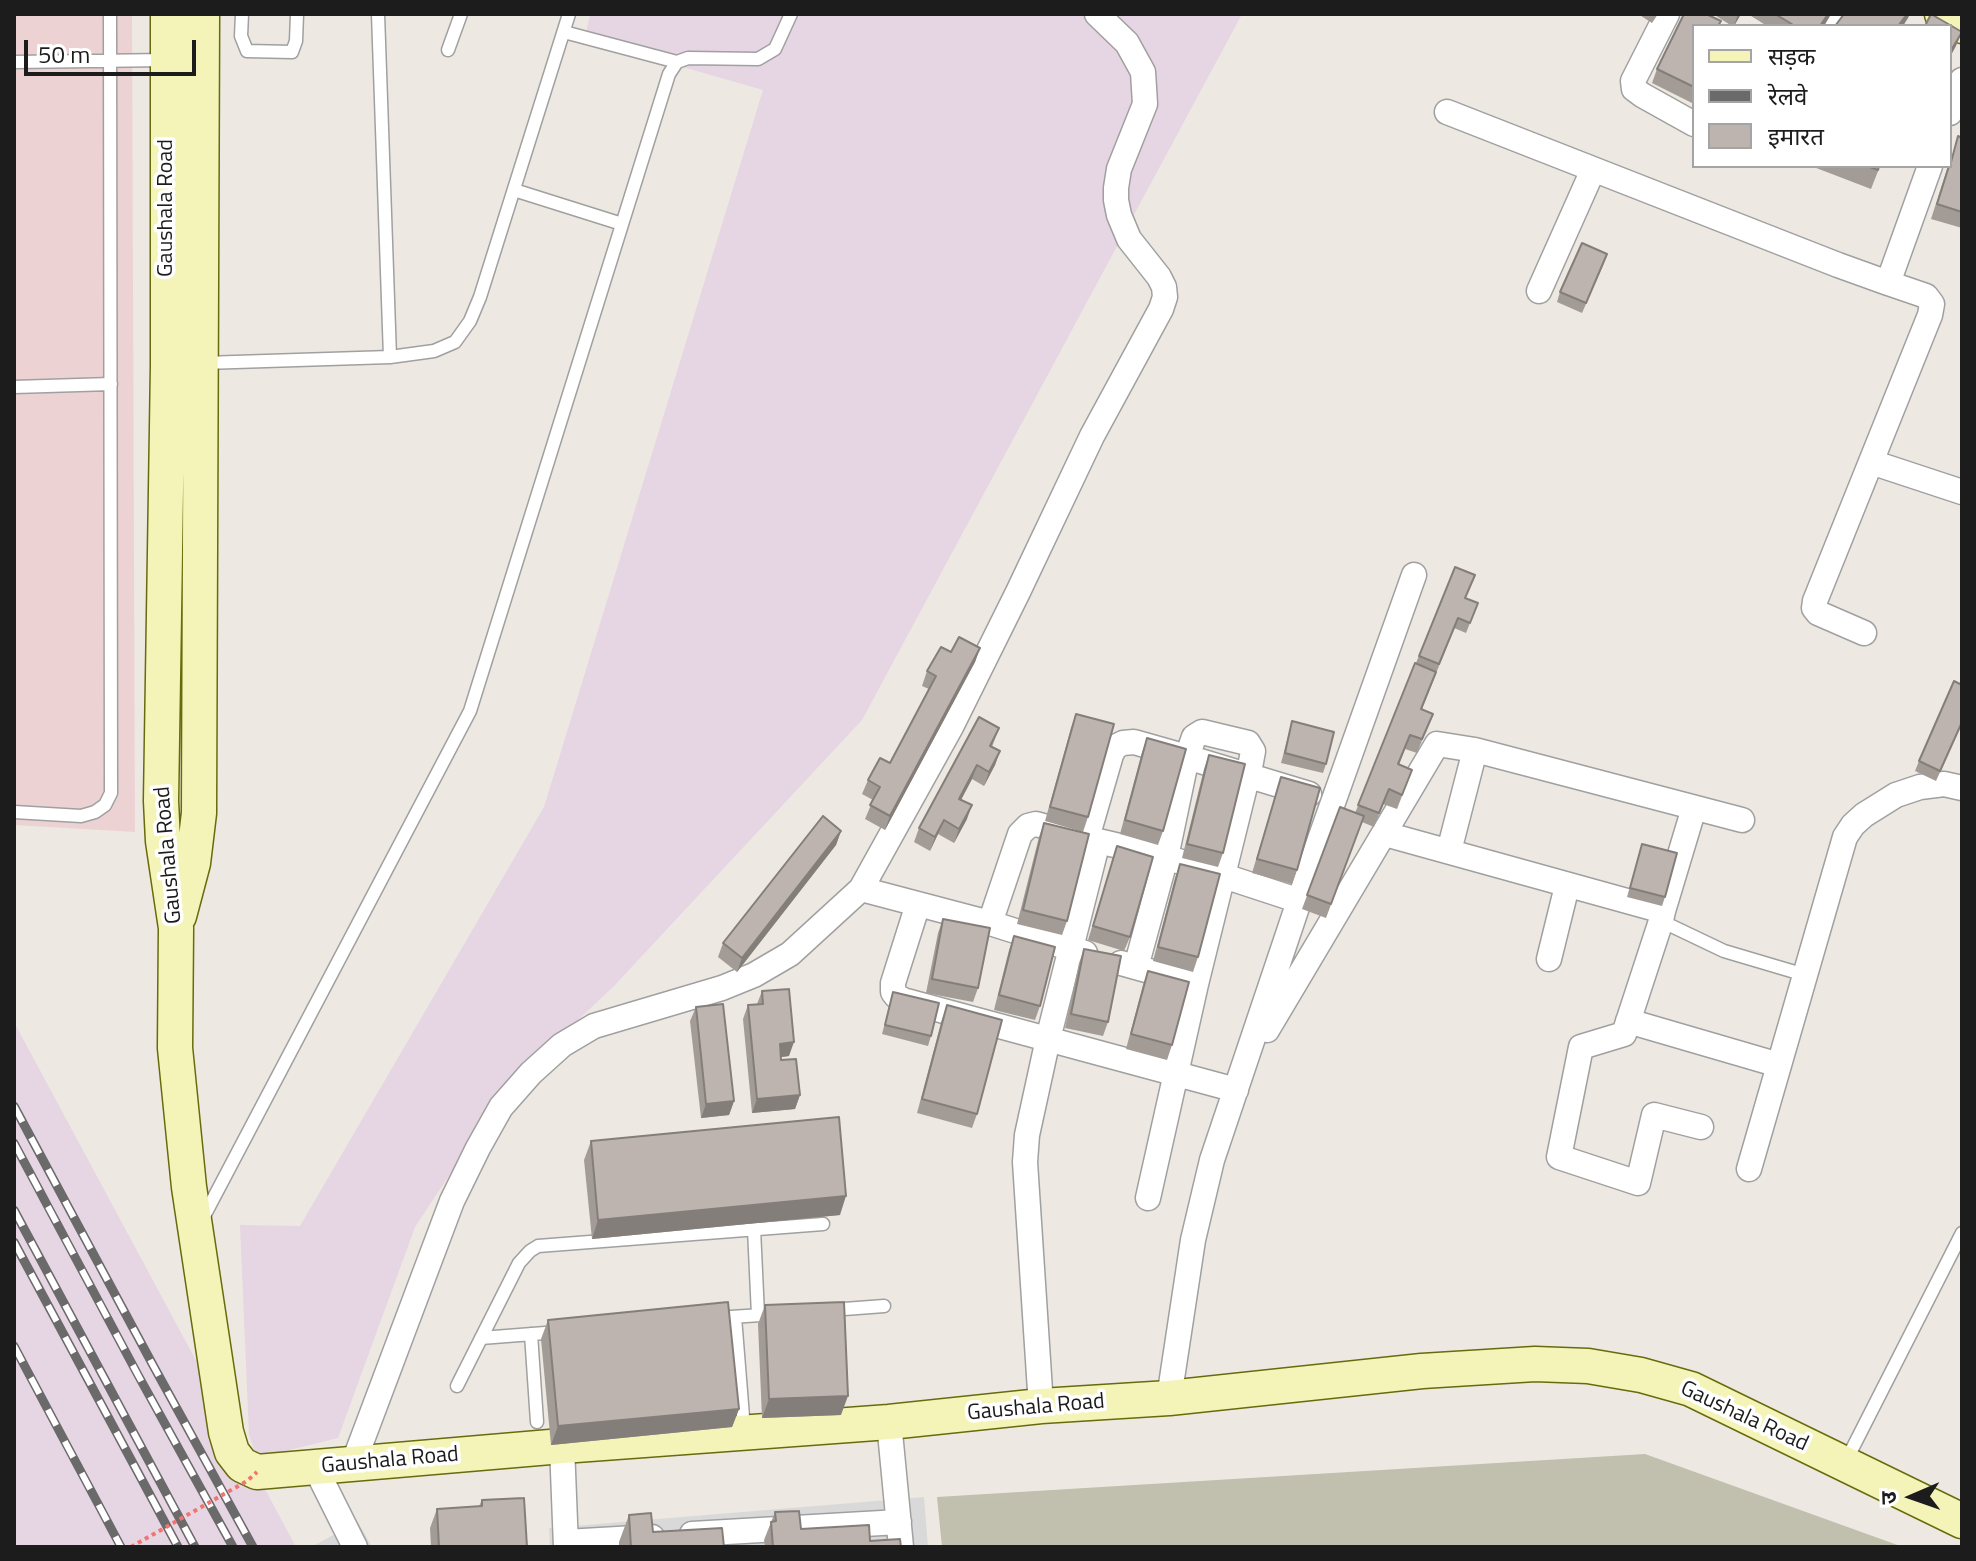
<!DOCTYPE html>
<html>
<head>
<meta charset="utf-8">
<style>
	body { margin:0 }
	#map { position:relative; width:1976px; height:1561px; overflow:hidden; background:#ede9e2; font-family:"Titillium Web","Noto Sans Devanagari",sans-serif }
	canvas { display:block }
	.frame { position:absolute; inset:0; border:16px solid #1c1c1c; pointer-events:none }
	.legend { position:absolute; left:1692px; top:24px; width:260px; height:144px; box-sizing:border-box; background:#fff; border:2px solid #a4a4a4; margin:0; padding:10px 14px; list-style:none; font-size:24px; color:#1c1c1c }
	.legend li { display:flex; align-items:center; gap:16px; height:40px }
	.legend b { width:40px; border:2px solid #a4a4a4 }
	.north { position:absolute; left:1872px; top:1457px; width:80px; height:80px; -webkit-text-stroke:6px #fff; paint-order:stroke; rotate:268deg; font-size:22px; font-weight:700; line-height:32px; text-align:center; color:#1c1c1c }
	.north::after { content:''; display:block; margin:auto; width:28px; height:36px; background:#1c1c1c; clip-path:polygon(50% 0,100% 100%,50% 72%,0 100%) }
	.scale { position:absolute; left:24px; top:40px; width:172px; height:36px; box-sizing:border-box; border:4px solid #1c1c1c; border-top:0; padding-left:10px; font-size:24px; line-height:28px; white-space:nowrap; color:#1c1c1c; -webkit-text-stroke:6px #fff; paint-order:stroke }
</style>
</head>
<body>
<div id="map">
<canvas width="1976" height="1561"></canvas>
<div class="frame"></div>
<ul class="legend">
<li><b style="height:10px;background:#f5f4b8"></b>सड़क</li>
<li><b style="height:10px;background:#6a6a6a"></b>रेलवे</li>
<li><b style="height:22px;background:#bdb4af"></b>इमारत</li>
</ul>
<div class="north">उ</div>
<div class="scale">50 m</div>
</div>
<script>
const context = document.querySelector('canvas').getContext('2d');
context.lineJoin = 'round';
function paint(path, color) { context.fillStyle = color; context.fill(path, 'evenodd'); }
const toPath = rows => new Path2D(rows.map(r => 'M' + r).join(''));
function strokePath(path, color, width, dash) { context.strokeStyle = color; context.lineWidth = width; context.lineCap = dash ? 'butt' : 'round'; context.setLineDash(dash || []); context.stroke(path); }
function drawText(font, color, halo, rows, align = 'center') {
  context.font = font + ' "Titillium Web",sans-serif'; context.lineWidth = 7; context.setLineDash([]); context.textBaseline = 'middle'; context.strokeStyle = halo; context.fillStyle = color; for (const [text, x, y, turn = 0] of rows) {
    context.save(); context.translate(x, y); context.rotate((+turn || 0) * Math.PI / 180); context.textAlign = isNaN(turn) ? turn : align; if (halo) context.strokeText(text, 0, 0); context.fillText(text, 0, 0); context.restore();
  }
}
const residential = toPath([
	[924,1497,928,1547,550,1547,549,1528],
	[358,1522,372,1547,311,1547]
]);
const commercial = toPath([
	[14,14,132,14,135,832,14,825]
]);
const industrial = toPath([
	[590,14,1242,14,862,720,614,986,509,1085,415,1227,338,1438,257,1458,249,1435,240,1225,300,1226,544,807,763,90,585,39],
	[14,1022,243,1448,296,1547,14,1547]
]);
const construction = toPath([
	[1645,1454,1903,1547,942,1547,937,1497]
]);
const lane = toPath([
	[242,14,241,36,247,51,292,52,296,41,297,14],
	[378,14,390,357],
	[564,32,677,62],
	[448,50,461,14],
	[14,62,167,60],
	[514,190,622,224],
	[204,363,390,357,434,351,455,342,470,321,480,297,569,14],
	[14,387,111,384],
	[14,812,81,816,95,812,105,805,111,793,110,14],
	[1661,921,1724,951,1805,975],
	[202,1220,470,711,669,74,677,62,688,58,758,59,775,49,791,14],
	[754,1229,758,1315],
	[831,1310,884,1306],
	[735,1317,744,1429],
	[715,1318,777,1314],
	[531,1334,537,1422],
	[481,1338,558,1332],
	[457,1386,519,1263,530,1251,538,1246,823,1224],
	[1846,1461,1962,1233]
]);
const street = toPath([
	[1667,14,1633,81,1634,89,1642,95,1694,124],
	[1827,26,1835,14],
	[1447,112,1838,265,1888,283],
	[1950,113,1962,80],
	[1539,291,1593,170],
	[1871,462,1962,492],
	[1864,633,1818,613,1814,608,1815,601,1930,315,1932,304,1926,296,1888,283,1930,166],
	[1694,808,1663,911,1661,921,1624,1034,1581,1047,1559,1157,1638,1183,1654,1115,1701,1127],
	[1385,834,1663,911],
	[1087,838,1111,755,1115,747,1123,743,1134,742,1187,757,1309,794],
	[1449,851,1475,750],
	[861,889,990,923,1085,953],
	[918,904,893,983,893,992,896,996,903,1000,1236,1090],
	[990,923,1020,834,1028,826,1036,824,1098,841,1166,857,1300,901],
	[1549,959,1567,886],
	[1121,963,1196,984],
	[1136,967,1166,857,1187,757,1194,737,1202,732,1248,743,1253,751,1251,762,1196,984,1148,1198],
	[1628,1021,1779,1065],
	[1267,1030,1437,744,1475,750,1742,820],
	[1749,1169,1845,837,1853,825,1864,815,1896,795,1920,787,1944,784,1962,788],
	[1169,1398,1193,1240,1212,1160,1320,839,1414,575],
	[1041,1406,1025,1162,1027,1135,1048,1039,1098,841],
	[889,1422,901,1547],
	[562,1446,566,1547],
	[353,1464,452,1201,478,1148,501,1107,531,1073,562,1045,594,1026,722,988,754,975,790,954,861,889,951,727,1018,592,1092,436,1161,309,1165,297,1164,287,1159,277,1129,239,1119,215,1116,200,1116,188,1119,169,1145,104,1143,72,1127,43,1097,14],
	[315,1467,355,1547],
	[692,1534,899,1522],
	[566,1542,652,1537]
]);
const secondary = toPath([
	[168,14,168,365,161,801,163,841,176,928,175,1048,189,1187,226,1432,232,1452,242,1465,257,1472,562,1446,889,1422,1041,1406,1169,1398,1422,1371,1535,1364,1588,1366,1641,1375,1691,1389,1962,1521],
	[1942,14,1962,26],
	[179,916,193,863,199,813,202,14]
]);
const rail = toPath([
	[14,1106,154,1367,253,1547],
	[14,1143,138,1375,233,1547],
	[14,1210,195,1547],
	[14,1242,178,1547],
	[14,1346,121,1547]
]);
const pathBridge = toPath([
	[131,1547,247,1481,257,1472]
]);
const wall = toPath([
	[1638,14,1658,14,1652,23],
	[1713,14,1741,14,1734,26,1732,26],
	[1748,14,1831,14,1824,26,1767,26],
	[1694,26,1694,104,1652,83,1657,69],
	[1962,138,1962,228,1931,219,1948,166],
	[1811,166,1880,166,1871,189],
	[1604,263,1582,313,1557,302,1560,292],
	[1455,567,1466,598,1478,603,1466,633,1454,628,1422,709,1427,728,1417,753,1405,749,1399,765,1412,770,1397,809,1383,804,1374,827,1362,822,1326,918,1302,909,1340,807,1355,813],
	[980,648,975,662,885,830,865,819,873,800,862,794,868,780,890,763,929,689,922,686,927,671,951,652],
	[1962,685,1962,724,1936,781,1915,771,1919,761],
	[1076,714,1088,817,1083,832,1045,821,1071,728],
	[1292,721,1326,764,1323,773,1281,763],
	[999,728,992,747,1000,751,995,765,984,786,972,779,961,800,967,819,954,843,938,834,930,851,914,842,919,828],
	[1147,738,1163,831,1158,845,1120,834,1142,752],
	[1209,755,1223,853,1218,867,1182,858,1204,769],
	[1281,777,1297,870,1292,884,1252,873],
	[1044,823,1067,921,1062,935,1017,924,1039,837],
	[841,831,836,845,737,972,718,957,723,943],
	[1642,844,1665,897,1662,906,1627,897],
	[1117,846,1130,937,1124,951,1088,940],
	[1180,864,1198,957,1193,972,1153,961,1175,878],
	[943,919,978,988,973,1002,926,993,938,933],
	[1014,936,1040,1006,1035,1020,994,1010,1009,950],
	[1084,949,1108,1022,1103,1036,1065,1028,1079,963],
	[1148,971,1172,1045,1167,1060,1126,1049,1143,985],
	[762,991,789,1056,781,1057,781,1060,800,1095,795,1109,752,1113,743,1019,748,1005,757,1004],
	[893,992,931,1036,928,1046,882,1034],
	[947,1005,977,1114,972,1128,917,1113,942,1019],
	[696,1007,734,1101,729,1115,701,1118,690,1021],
	[591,1141,840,1215,592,1239,584,1160],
	[765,1305,841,1415,762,1418,758,1324],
	[548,1320,739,1409,732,1427,551,1445,541,1339],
	[482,1500,527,1547,431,1547,430,1528,437,1509,479,1506],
	[775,1512,801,1529,901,1547,765,1547,764,1540],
	[629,1515,653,1532,724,1547,619,1547,619,1542]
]);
const shadedWall = toPath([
	[1738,14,1741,14,1734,26],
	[1828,14,1831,14,1824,26,1820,26],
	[1907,14,1910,14,1908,18,1903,26,1898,26],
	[1962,32,1956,46,1950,57,1950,52],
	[980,648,975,662,885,830,890,816],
	[1000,751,995,765,984,786,989,772],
	[977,765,972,779,954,813,959,799],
	[972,805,967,819,954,843,959,829],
	[944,820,938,834,930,851,935,837],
	[841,831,836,845,737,972,742,958],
	[794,1042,789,1056,774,1058,780,1044],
	[800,1095,795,1109,752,1113,757,1099],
	[734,1101,729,1115,701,1118,706,1104],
	[846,1196,840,1215,592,1239,598,1220],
	[848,1396,841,1415,762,1418,769,1399],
	[739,1409,732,1427,551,1445,558,1426]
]);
const building = toPath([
	[1684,14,1706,14,1721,21,1718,26,1694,26,1694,87,1657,69,1684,14],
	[1775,14,1828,14,1820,26,1795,26,1775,14],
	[1844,14,1907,14,1898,26,1835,26,1844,14],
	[1931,14,1962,32,1950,52,1950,26,1925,26,1931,14],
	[1958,136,1962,138,1962,212,1937,204,1949,166,1950,166,1958,136],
	[1867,166,1879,166,1878,170,1867,166],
	[1582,243,1607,254,1586,303,1560,292,1582,243],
	[1455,567,1475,575,1465,598,1478,603,1470,623,1458,618,1439,664,1419,656,1455,567],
	[959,637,980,648,890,816,870,805,880,787,868,780,880,758,890,763,936,676,927,671,941,647,951,652,959,637],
	[1415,663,1436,672,1421,709,1433,714,1422,739,1410,735,1398,764,1412,770,1402,795,1389,789,1379,813,1358,805,1415,663],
	[1954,681,1962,685,1962,722,1940,771,1919,761,1954,681],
	[1076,714,1114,724,1088,817,1050,807,1076,714],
	[979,717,999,728,990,746,1000,751,989,772,977,765,959,799,972,805,959,829,944,820,935,837,919,828,979,717],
	[1292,721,1334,732,1326,764,1285,753,1292,721],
	[1147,738,1186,749,1163,831,1125,820,1147,738],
	[1209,755,1245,764,1223,853,1187,844,1209,755],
	[1281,777,1320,788,1297,870,1257,859,1281,777],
	[1340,807,1364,816,1331,904,1307,895,1340,807],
	[823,816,841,831,742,958,723,943,823,816],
	[1044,823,1089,834,1067,921,1023,910,1044,823],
	[1642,844,1677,853,1665,897,1630,888,1642,844],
	[1117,846,1153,857,1130,937,1093,926,1117,846],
	[1180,864,1220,874,1198,957,1158,947,1180,864],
	[943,919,990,928,978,988,932,979,943,919],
	[1014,936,1055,947,1040,1006,999,995,1014,936],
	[1084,949,1121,956,1108,1022,1071,1014,1084,949],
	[1148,971,1189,982,1172,1045,1131,1034,1148,971],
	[789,989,794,1042,780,1044,781,1060,796,1059,800,1095,757,1099,748,1005,763,1004,762,991,789,989],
	[893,992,939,1003,931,1036,885,1025,893,992],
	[723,1004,734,1101,706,1104,696,1007,723,1004],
	[947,1005,1002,1020,977,1114,922,1099,947,1005],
	[839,1117,846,1196,598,1220,591,1141,839,1117],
	[728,1302,739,1409,558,1426,548,1320,728,1302],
	[844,1302,848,1396,769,1399,765,1305,844,1302],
	[524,1498,527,1547,439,1547,437,1509,482,1506,482,1500,524,1498],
	[799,1511,801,1529,869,1525,870,1541,900,1539,901,1547,773,1547,771,1522,776,1521,775,1512,799,1511],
	[651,1513,653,1532,722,1528,724,1547,631,1547,629,1515,651,1513]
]);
const streetNames = [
	["Gaushala Road",167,208,-90],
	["Gaushala Road",169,855,-95],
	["Gaushala Road",1036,1408,-5],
	["Gaushala Road",1744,1417,25],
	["Gaushala Road",390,1461,-5]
];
paint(residential, '#dad9d9');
paint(commercial, '#edd2d3');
paint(industrial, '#e6d5e3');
paint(construction, '#c1bfae');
strokePath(lane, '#a0a0a0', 15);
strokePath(street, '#a0a0a0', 27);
strokePath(secondary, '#676b0b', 37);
strokePath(lane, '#fff', 12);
strokePath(street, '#fff', 24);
strokePath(secondary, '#f5f4b8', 34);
strokePath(rail, '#6a6a6a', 9);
strokePath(rail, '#fff', 6, [18]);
strokePath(pathBridge, '#f07470', 4, [4, 4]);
paint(wall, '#a39b96');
paint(shadedWall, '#847e7a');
paint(building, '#bdb4af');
strokePath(building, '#847e7a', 2);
drawText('22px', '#1c1c1c', '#fff', streetNames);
</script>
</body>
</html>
